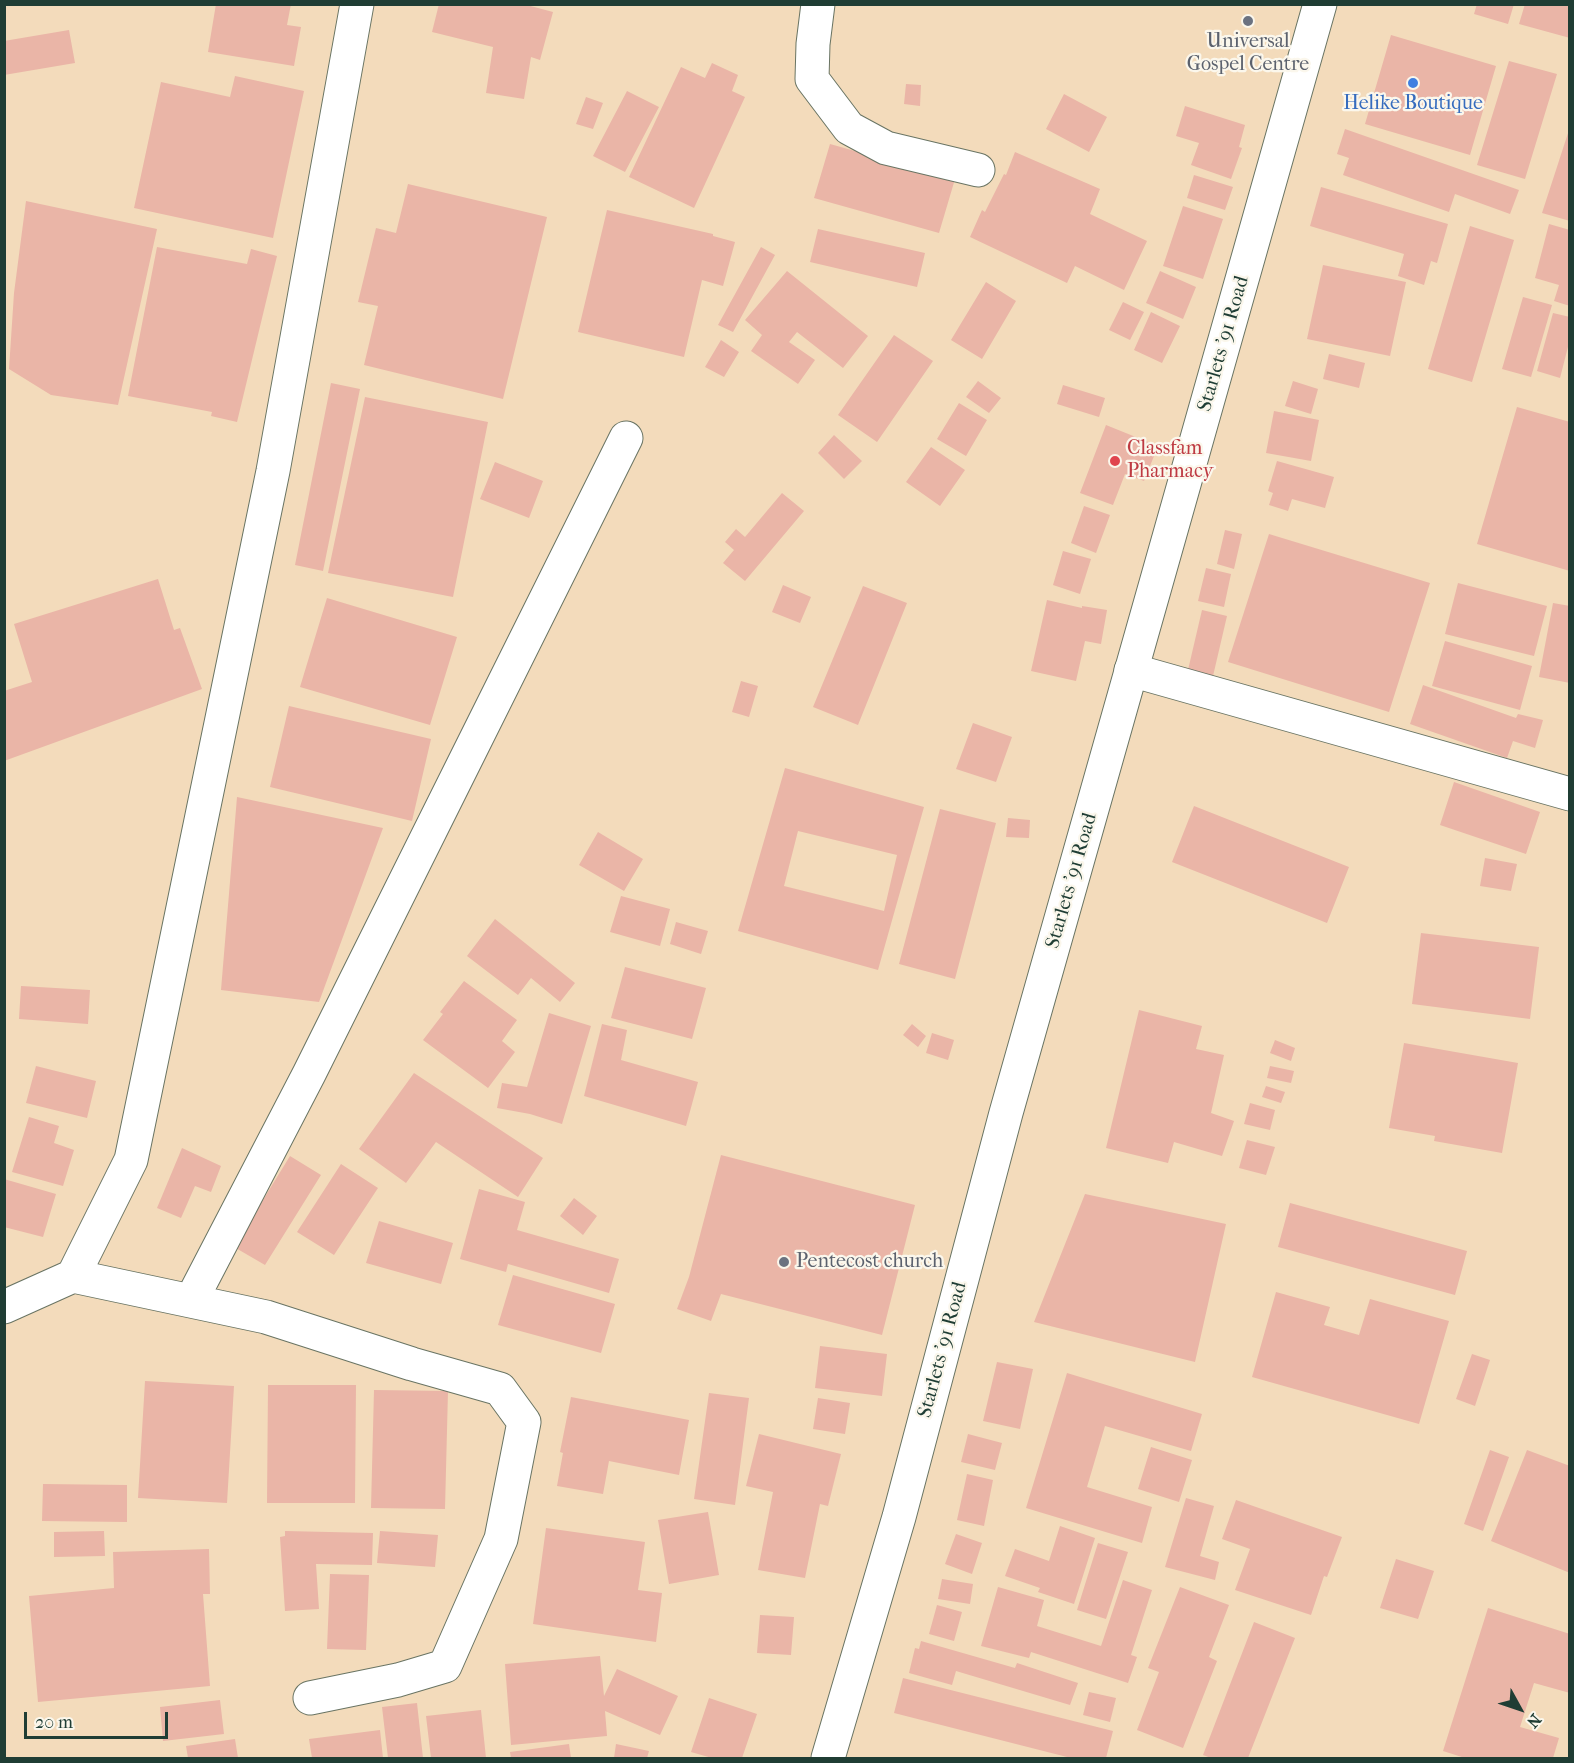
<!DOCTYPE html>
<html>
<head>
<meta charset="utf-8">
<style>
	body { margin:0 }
	#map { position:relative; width:1574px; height:1763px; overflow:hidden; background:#f3dbbb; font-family:"IM FELL French Canon",serif }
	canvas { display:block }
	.frame { position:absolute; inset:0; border:6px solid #1f3d34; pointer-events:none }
	.north { position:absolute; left:1490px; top:1679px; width:60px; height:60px; -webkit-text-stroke:4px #fbf7ec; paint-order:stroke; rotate:130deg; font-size:16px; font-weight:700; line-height:24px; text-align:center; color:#1f3d34 }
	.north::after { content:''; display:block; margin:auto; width:21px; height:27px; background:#1f3d34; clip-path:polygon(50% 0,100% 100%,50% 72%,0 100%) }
	.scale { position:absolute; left:24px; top:1712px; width:144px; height:27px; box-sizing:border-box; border:3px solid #1f3d34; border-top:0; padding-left:8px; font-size:18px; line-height:21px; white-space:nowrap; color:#1f3d34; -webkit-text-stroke:4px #fbf7ec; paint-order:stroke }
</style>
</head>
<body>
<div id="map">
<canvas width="1574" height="1763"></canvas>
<div class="frame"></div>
<div class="north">N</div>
<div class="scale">20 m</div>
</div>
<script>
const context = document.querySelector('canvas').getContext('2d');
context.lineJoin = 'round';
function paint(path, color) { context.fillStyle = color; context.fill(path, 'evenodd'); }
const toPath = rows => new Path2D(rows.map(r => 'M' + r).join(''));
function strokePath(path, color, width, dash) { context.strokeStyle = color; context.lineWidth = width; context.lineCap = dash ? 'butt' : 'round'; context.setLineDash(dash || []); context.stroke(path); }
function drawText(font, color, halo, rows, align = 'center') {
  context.font = font + ' "IM FELL French Canon",serif'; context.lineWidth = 4.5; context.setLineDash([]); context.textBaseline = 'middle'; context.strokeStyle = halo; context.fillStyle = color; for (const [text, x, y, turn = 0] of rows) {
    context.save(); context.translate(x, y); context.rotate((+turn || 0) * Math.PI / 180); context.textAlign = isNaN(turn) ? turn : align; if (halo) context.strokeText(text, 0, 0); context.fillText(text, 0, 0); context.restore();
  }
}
const building = toPath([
	[216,4,291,4,287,25,301,27,294,66,208,52],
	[439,4,523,4,553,12,540,60,531,57,524,99,486,93,493,47,432,32],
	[1477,4,1514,4,1508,24,1474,14],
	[1525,4,1570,4,1570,38,1519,24],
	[69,30,75,63,4,75,4,41],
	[1391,35,1496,66,1470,155,1365,124],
	[1509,61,1557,74,1525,179,1477,165],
	[712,63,738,75,732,91,745,97,694,208,629,177,681,67,705,78],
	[235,76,304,91,273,238,134,208,161,82,230,97],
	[906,84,921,85,920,106,904,104],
	[627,91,659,107,625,172,593,156],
	[1064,94,1107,117,1089,152,1046,129],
	[586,97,603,103,593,129,576,124],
	[1185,106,1245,125,1239,147,1242,148,1231,179,1191,165,1199,143,1176,136],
	[1345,129,1519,190,1510,214,1455,194,1449,212,1343,175,1349,158,1337,154],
	[1569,130,1570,130,1570,221,1542,213],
	[830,144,955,179,939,233,814,198],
	[1015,152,1100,189,1090,214,1147,241,1124,290,1075,266,1067,283,970,237,982,210,985,212,1004,174,1006,175],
	[1194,175,1233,187,1225,210,1187,198],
	[408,184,547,217,503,399,364,365,378,306,358,302,376,228,396,233],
	[1321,187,1448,224,1437,263,1431,261,1424,285,1398,276,1404,254,1310,226],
	[26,201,157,229,118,405,51,395,9,369,14,293],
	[1183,206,1223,219,1203,279,1163,266],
	[607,210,713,234,713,236,735,242,723,286,702,280,684,357,578,332],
	[1549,224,1570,230,1570,306,1554,301,1559,285,1535,278],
	[1470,226,1514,240,1472,382,1428,369],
	[818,229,925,253,917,287,810,262],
	[157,247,247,264,251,249,277,256,237,422,211,416,212,412,128,396],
	[761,247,775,255,733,332,718,325],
	[1323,265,1406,282,1390,356,1307,339],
	[787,271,868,336,843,368,797,332,789,342,815,360,798,384,751,351,762,335,745,320],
	[1160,271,1196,287,1183,319,1146,303],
	[986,282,1016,301,982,359,951,340],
	[1523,297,1552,305,1531,377,1502,369],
	[1123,302,1144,312,1130,340,1109,330],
	[1151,312,1180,326,1162,363,1134,350],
	[1553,313,1570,317,1570,339,1560,378,1537,371],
	[894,335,933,361,877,442,838,415],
	[721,340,739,352,724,377,705,367],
	[1329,354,1365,363,1359,388,1323,379],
	[978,381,1001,398,989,413,966,397],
	[1293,381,1318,389,1311,414,1285,406],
	[331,383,360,389,323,571,295,565],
	[1063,385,1105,398,1099,417,1057,404],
	[365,397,488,422,453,597,328,573],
	[959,403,987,420,966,456,937,439],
	[1517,407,1570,422,1570,571,1477,544],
	[1274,411,1319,420,1311,461,1266,453],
	[1106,425,1158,446,1144,481,1125,474,1113,505,1080,493],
	[834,435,862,461,844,479,818,453],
	[931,447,965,470,940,506,906,482],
	[1277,461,1334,477,1325,508,1292,499,1288,511,1269,505,1273,493,1268,491],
	[495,462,543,481,529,518,480,499],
	[782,493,804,511,745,581,723,563,734,550,725,542,736,529,745,537],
	[1084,506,1110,515,1096,553,1071,543],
	[1225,530,1242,534,1234,569,1217,564],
	[1269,534,1430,583,1389,712,1228,662],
	[1063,551,1091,559,1080,594,1053,585],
	[1206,568,1231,574,1224,607,1198,601],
	[158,579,174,630,180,628,202,689,4,761,4,691,32,682,14,624],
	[1458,583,1547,606,1534,656,1445,634],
	[783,585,811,597,800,623,772,612],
	[863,586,907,603,858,725,813,707],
	[327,598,457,637,430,725,300,687],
	[1047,600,1082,608,1082,606,1107,610,1101,644,1085,641,1076,681,1031,671],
	[1553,603,1570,606,1570,683,1539,677],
	[1202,610,1227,616,1213,676,1188,670],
	[1445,641,1532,666,1520,710,1432,686],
	[741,681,758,686,749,717,732,712],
	[1423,685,1516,718,1518,714,1543,720,1535,748,1513,741,1507,758,1410,724],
	[289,706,431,739,412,821,270,787],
	[973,723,1012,737,996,782,956,769],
	[785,768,924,807,878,970,738,931],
	[798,831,897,855,884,911,784,886],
	[1454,782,1540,812,1526,854,1440,825],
	[237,797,383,828,319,1002,221,990],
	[1194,806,1349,867,1327,923,1172,862],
	[940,809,996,823,955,979,899,964],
	[1008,818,1030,820,1029,838,1006,837],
	[598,832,643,859,624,891,579,865],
	[1485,858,1517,864,1511,891,1480,886],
	[621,896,670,909,660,946,610,932],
	[495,919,575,983,560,1002,531,978,518,995,467,956],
	[676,922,708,931,701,954,670,944],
	[1421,933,1539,947,1530,1019,1412,1004],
	[625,967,706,988,692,1039,611,1018],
	[464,981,517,1020,502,1041,515,1052,488,1088,423,1040,443,1014,440,1012],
	[21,986,90,990,88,1024,19,1019],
	[1139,1010,1202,1026,1196,1049,1224,1055,1211,1113,1234,1121,1222,1156,1174,1142,1168,1163,1106,1148],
	[549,1013,591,1026,562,1124,530,1114,497,1108,502,1083,527,1087],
	[602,1024,627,1030,621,1060,698,1082,686,1126,584,1096],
	[912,1024,926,1036,918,1047,903,1035],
	[932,1033,954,1040,948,1060,926,1053],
	[1275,1040,1295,1048,1291,1061,1270,1053],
	[1404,1043,1518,1063,1502,1153,1434,1141,1435,1136,1389,1128],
	[36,1066,96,1081,87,1118,26,1103],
	[1270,1066,1294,1071,1291,1083,1267,1078],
	[414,1073,543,1158,518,1197,436,1142,406,1183,359,1149],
	[1266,1086,1285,1092,1281,1103,1262,1097],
	[1250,1103,1275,1110,1270,1130,1244,1124],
	[29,1117,59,1126,54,1143,74,1150,63,1186,12,1172],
	[1247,1140,1275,1147,1266,1175,1239,1168],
	[182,1148,221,1166,211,1192,195,1186,181,1218,157,1208],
	[721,1155,915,1205,882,1335,721,1294,711,1321,677,1309,689,1277],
	[290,1156,321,1175,265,1265,234,1247],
	[341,1164,378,1188,334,1255,297,1232],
	[4,1179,56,1194,43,1237,4,1227],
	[479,1189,525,1202,517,1230,619,1259,609,1293,508,1264,506,1272,460,1259],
	[1085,1194,1226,1224,1195,1362,1034,1322],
	[574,1198,597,1216,583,1235,560,1216],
	[1290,1203,1467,1251,1455,1295,1278,1247],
	[379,1221,453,1243,441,1284,366,1263],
	[513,1275,615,1304,601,1353,498,1325],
	[1276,1292,1330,1307,1324,1325,1359,1335,1370,1299,1449,1321,1419,1424,1252,1377],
	[820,1346,887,1354,882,1396,815,1388],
	[1472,1354,1490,1360,1475,1406,1456,1399],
	[997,1362,1033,1369,1020,1429,983,1421],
	[1067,1373,1202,1414,1191,1451,1105,1426,1087,1487,1152,1507,1142,1543,1026,1508],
	[145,1381,234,1386,227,1503,138,1498],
	[268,1385,356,1385,355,1503,267,1503],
	[374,1390,448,1391,445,1509,371,1508],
	[709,1393,749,1398,735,1505,694,1499],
	[571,1397,689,1420,679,1475,609,1461,603,1494,557,1486,563,1453,560,1452],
	[818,1398,850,1403,845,1434,813,1429],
	[759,1434,841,1454,828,1506,820,1504,805,1578,758,1570,773,1492,746,1486],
	[968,1434,1002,1443,995,1470,961,1462],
	[1151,1447,1192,1460,1179,1502,1138,1489],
	[1490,1450,1509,1457,1483,1531,1464,1524],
	[1527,1450,1570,1466,1570,1573,1491,1541],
	[967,1474,993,1480,984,1526,957,1520],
	[43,1484,127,1485,127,1522,42,1521],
	[1186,1498,1214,1506,1200,1556,1219,1562,1215,1580,1165,1567],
	[1236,1500,1342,1537,1327,1577,1324,1576,1311,1615,1235,1590,1250,1549,1222,1539],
	[708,1512,719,1575,669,1584,658,1520],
	[1060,1526,1095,1538,1074,1604,1038,1592,1040,1588,1005,1576,1015,1549,1049,1561],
	[546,1528,645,1542,638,1590,662,1593,656,1642,533,1624],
	[104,1531,105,1556,54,1557,54,1532],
	[285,1531,373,1533,372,1565,316,1564,319,1609,285,1611,280,1537,285,1536],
	[380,1531,438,1535,435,1567,377,1563],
	[956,1534,982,1543,972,1574,945,1564],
	[1098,1543,1128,1552,1106,1619,1077,1610],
	[209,1549,210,1594,203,1594,210,1686,38,1702,29,1596,114,1588,113,1552],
	[1396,1559,1434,1571,1418,1619,1380,1608],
	[330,1574,369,1575,366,1650,327,1649],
	[942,1579,973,1584,970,1604,938,1599],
	[1123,1580,1152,1590,1131,1655,1137,1657,1128,1683,1031,1652,1029,1658,981,1646,998,1587,1044,1600,1037,1626,1101,1646],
	[1180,1587,1229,1605,1209,1657,1217,1661,1183,1748,1137,1730,1159,1672,1148,1668],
	[937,1605,962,1612,954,1641,929,1634],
	[1488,1608,1570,1634,1570,1693,1534,1683,1520,1727,1559,1738,1553,1758,1465,1758,1443,1751],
	[760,1615,794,1617,791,1655,757,1653],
	[1254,1622,1295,1638,1248,1758,1211,1758,1203,1755],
	[921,1641,1015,1668,1017,1663,1078,1683,1070,1705,956,1671,952,1685,909,1673,915,1648,919,1649],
	[600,1656,604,1696,617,1669,678,1696,660,1735,605,1711,607,1736,511,1745,505,1664],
	[903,1678,1113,1731,1106,1758,1071,1758,894,1713],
	[1089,1692,1116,1698,1110,1722,1083,1715],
	[709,1698,757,1714,742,1758,712,1758,691,1752],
	[220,1700,224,1734,163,1741,160,1707],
	[417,1703,423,1758,388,1758,382,1707],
	[481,1710,486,1758,431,1758,426,1716],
	[380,1730,383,1758,312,1758,309,1739],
	[235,1739,238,1758,188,1758,186,1746],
	[569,1744,571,1758,511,1758,510,1752],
	[616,1744,649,1751,647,1758,614,1758]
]);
const minor = toPath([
	[818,4,813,44,812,79,849,128,886,148,978,170],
	[1131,670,1570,794],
	[73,1276,266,1317,412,1364,500,1389,524,1422,501,1539,445,1666,398,1680,310,1698],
	[191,1301,309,1074,626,438],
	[4,1307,73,1276,131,1160,273,471,357,4]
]);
const tertiary = toPath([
	[828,1758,899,1517,1006,1113,1320,4]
]);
const markers = [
	[1248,21,6,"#6b7280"],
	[1413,83,6,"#3f7fe0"],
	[1115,461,6,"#e0444e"],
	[784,1262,6,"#6b7280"]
];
const worshipNames = [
	["Universal",1248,42],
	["Gospel Centre",1248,65],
	["Pentecost church",796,1262,"left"]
];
const shopNames = [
	["Helike Boutique",1413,104]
];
const streetNames = [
	["Starlets '91 Road",1224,344,-74],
	["Starlets '91 Road",1072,881,-74],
	["Starlets '91 Road",943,1350,-75]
];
const healthNames = [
	["Classfam",1127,449],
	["Pharmacy",1127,472]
];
paint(building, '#eab5a7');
strokePath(minor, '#697463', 35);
strokePath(tertiary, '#697463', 35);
strokePath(minor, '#fff', 33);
strokePath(tertiary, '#fff', 33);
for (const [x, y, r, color] of markers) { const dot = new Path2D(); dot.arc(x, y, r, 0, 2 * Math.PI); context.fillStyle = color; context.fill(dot); strokePath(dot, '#fbf7ec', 2); }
drawText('20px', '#5b616d', '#fbf7ec', worshipNames);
drawText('20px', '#366cbe', '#fbf7ec', shopNames);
drawText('20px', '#1f3d34', '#fbf7ec', streetNames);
drawText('20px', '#be3a42', '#fbf7ec', healthNames, 'left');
</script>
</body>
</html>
